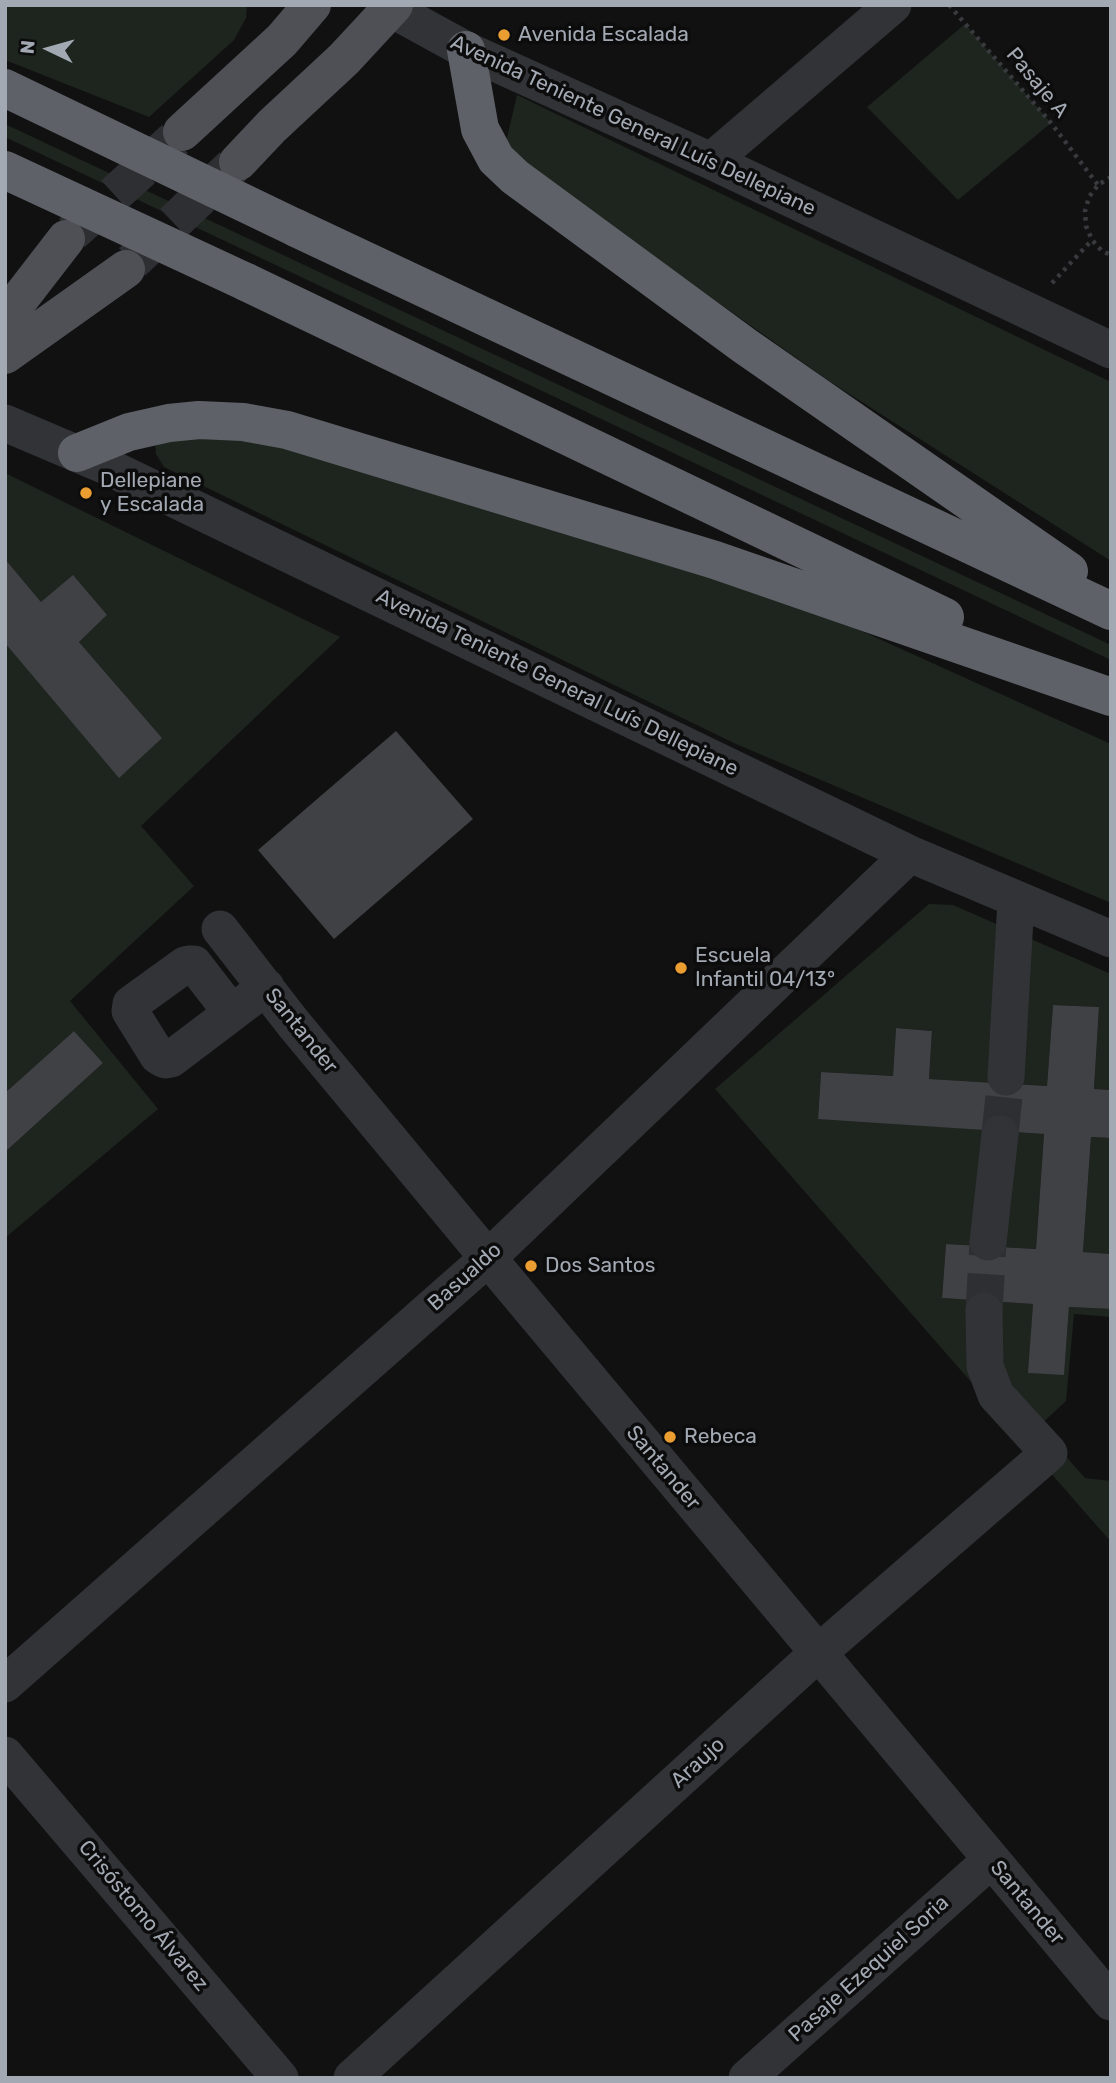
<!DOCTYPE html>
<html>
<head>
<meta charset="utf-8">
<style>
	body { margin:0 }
	#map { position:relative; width:1116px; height:2083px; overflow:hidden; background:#111112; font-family:Rubik,sans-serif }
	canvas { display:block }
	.frame { position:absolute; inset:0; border:7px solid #a3a9b3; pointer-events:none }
	.north { position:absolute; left:14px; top:14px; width:70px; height:70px; -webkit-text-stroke:5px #0c0c0d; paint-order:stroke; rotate:275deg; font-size:19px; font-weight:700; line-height:28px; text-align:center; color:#a3a9b3 }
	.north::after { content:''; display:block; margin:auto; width:24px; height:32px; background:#a3a9b3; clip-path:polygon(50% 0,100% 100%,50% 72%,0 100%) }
</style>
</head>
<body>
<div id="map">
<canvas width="1116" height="2083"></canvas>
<div class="frame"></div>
<div class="north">N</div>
</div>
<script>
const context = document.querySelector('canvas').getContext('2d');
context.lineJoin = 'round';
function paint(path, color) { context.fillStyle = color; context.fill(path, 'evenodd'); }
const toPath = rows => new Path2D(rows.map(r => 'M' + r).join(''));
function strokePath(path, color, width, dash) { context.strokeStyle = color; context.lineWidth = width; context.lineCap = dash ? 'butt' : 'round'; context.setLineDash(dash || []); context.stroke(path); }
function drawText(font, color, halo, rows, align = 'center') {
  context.font = font + ' Rubik,sans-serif'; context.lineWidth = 7; context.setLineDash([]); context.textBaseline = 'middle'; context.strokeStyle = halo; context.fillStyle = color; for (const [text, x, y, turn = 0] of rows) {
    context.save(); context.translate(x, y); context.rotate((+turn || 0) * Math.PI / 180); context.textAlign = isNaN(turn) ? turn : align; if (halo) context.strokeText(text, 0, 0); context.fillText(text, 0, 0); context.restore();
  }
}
const green = toPath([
	[5,5,247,5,246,18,234,40,149,117,5,60],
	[965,24,1051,123,958,200,867,107],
	[517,95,1111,382,1111,561,829,381,524,165,506,142],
	[5,124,1111,645,1111,660,5,137],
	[217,426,547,524,822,613,1111,744,1111,903,736,744,164,467,156,454,155,441],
	[5,473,340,637,141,826,194,886,70,1001,158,1109,5,1238,5,1152,103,1063,74,1031,5,1093,5,643,162,738,79,642,107,615,41,602,5,559],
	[929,904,953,905,1111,974,1111,1090,1094,1089,1099,1007,1053,1005,1047,1086,929,1079,932,1031,896,1028,893,1076,821,1072,818,1118,1044,1134,1036,1249,946,1244,942,1298,1033,1304,1029,1373,1064,1374,1069,1307,1111,1309,1111,1317,1074,1314,1066,1401,1039,1426,1085,1478,1111,1481,1111,1542,715,1089],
	[1091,1137,1111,1138,1111,1254,1083,1252]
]);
const building = toPath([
	[5,559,41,602,73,575,107,615,79,642,162,738,119,778,5,643],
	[396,731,473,819,334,939,258,850],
	[1053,1005,1099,1007,1094,1089,1111,1090,1111,1138,1091,1137,1083,1252,1111,1254,1111,1309,1069,1307,1064,1375,1028,1373,1033,1304,942,1298,946,1244,1036,1249,1044,1134,818,1119,821,1072,893,1076,896,1028,932,1031,929,1079,1047,1086],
	[74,1031,103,1063,5,1152,5,1093]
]);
const minorTunnel = toPath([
	[1000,1134,1006,1077],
	[984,1311,988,1242]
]);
const majorTunnel = toPath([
	[72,233,175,139],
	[132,262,233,166]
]);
const path = toPath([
	[949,5,1051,123,1098,185],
	[1111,177,1098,185,1089,197,1085,211,1086,226,1092,240,1102,251,1111,255],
	[1052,283,1092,240]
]);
const minor = toPath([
	[384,5,466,50,711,161,1111,350],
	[711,161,893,5],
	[5,423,106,466,910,854,1111,939],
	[220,929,293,1023,488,1258,1111,2002],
	[231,1012,194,964,190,964,185,965,131,1004,130,1011,158,1056,165,1060,171,1059,266,987],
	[1006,1077,1016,900],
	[988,1242,1000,1134],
	[5,1684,488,1258,910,854],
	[5,1755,280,2078],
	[352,2078,817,1654,1049,1453,996,1395,985,1366,984,1311],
	[747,2078,991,1860]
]);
const major = toPath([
	[182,132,282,40,312,5],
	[238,162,272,126,344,59,394,5],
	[5,318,66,239],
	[5,355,126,269]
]);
const highway = toPath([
	[466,50,480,129,496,159,515,177,745,346,1069,571],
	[296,228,1111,611],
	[246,282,945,617],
	[77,453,129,432,169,423,199,420,243,422,287,430,715,560,1111,697]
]);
const highwayBridge = toPath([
	[5,88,296,228],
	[5,170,246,282]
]);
const markers = [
	[504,35,7,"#ea9d31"],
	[86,493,7,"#ea9d31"],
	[681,968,7,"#ea9d31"],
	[531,1266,7,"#ea9d31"],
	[670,1437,7,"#ea9d31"]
];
const poiNames = [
	["Avenida Escalada",518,35],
	["Dellepiane",100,481],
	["y Escalada",100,505],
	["Escuela",695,956],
	["Infantil 04/13°",695,980],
	["Dos Santos",545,1266],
	["Rebeca",684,1437]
];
const streetNames = [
	["Pasaje A",1037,83,50],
	["Avenida Teniente General Luís Dellepiane",633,126,25],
	["Avenida Teniente General Luís Dellepiane",557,683,26],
	["Santander",301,1031,51],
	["Basualdo",465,1277,-42],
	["Santander",663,1468,50],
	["Araujo",698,1763,-42],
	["Santander",1027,1903,50],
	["Crisóstomo Álvarez",143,1916,50],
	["Pasaje Ezequiel Soria",869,1969,-42]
];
paint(green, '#1d251e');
paint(building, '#404145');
strokePath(minorTunnel, '#2e2f32', 37, [37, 18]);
strokePath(majorTunnel, '#2e2f32', 38, [38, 19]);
strokePath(path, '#383a3e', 4.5, [3.5, 5]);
strokePath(minor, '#323337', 37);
strokePath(major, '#4e5056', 38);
strokePath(highway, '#5e6268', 38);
strokePath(highwayBridge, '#5e6268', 38);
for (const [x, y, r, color] of markers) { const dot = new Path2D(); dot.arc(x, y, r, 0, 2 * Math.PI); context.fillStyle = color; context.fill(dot); strokePath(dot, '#0c0c0d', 2.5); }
drawText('21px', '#a3a9b3', '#0c0c0d', poiNames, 'left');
drawText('21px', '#a3a9b3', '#0c0c0d', streetNames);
</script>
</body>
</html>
